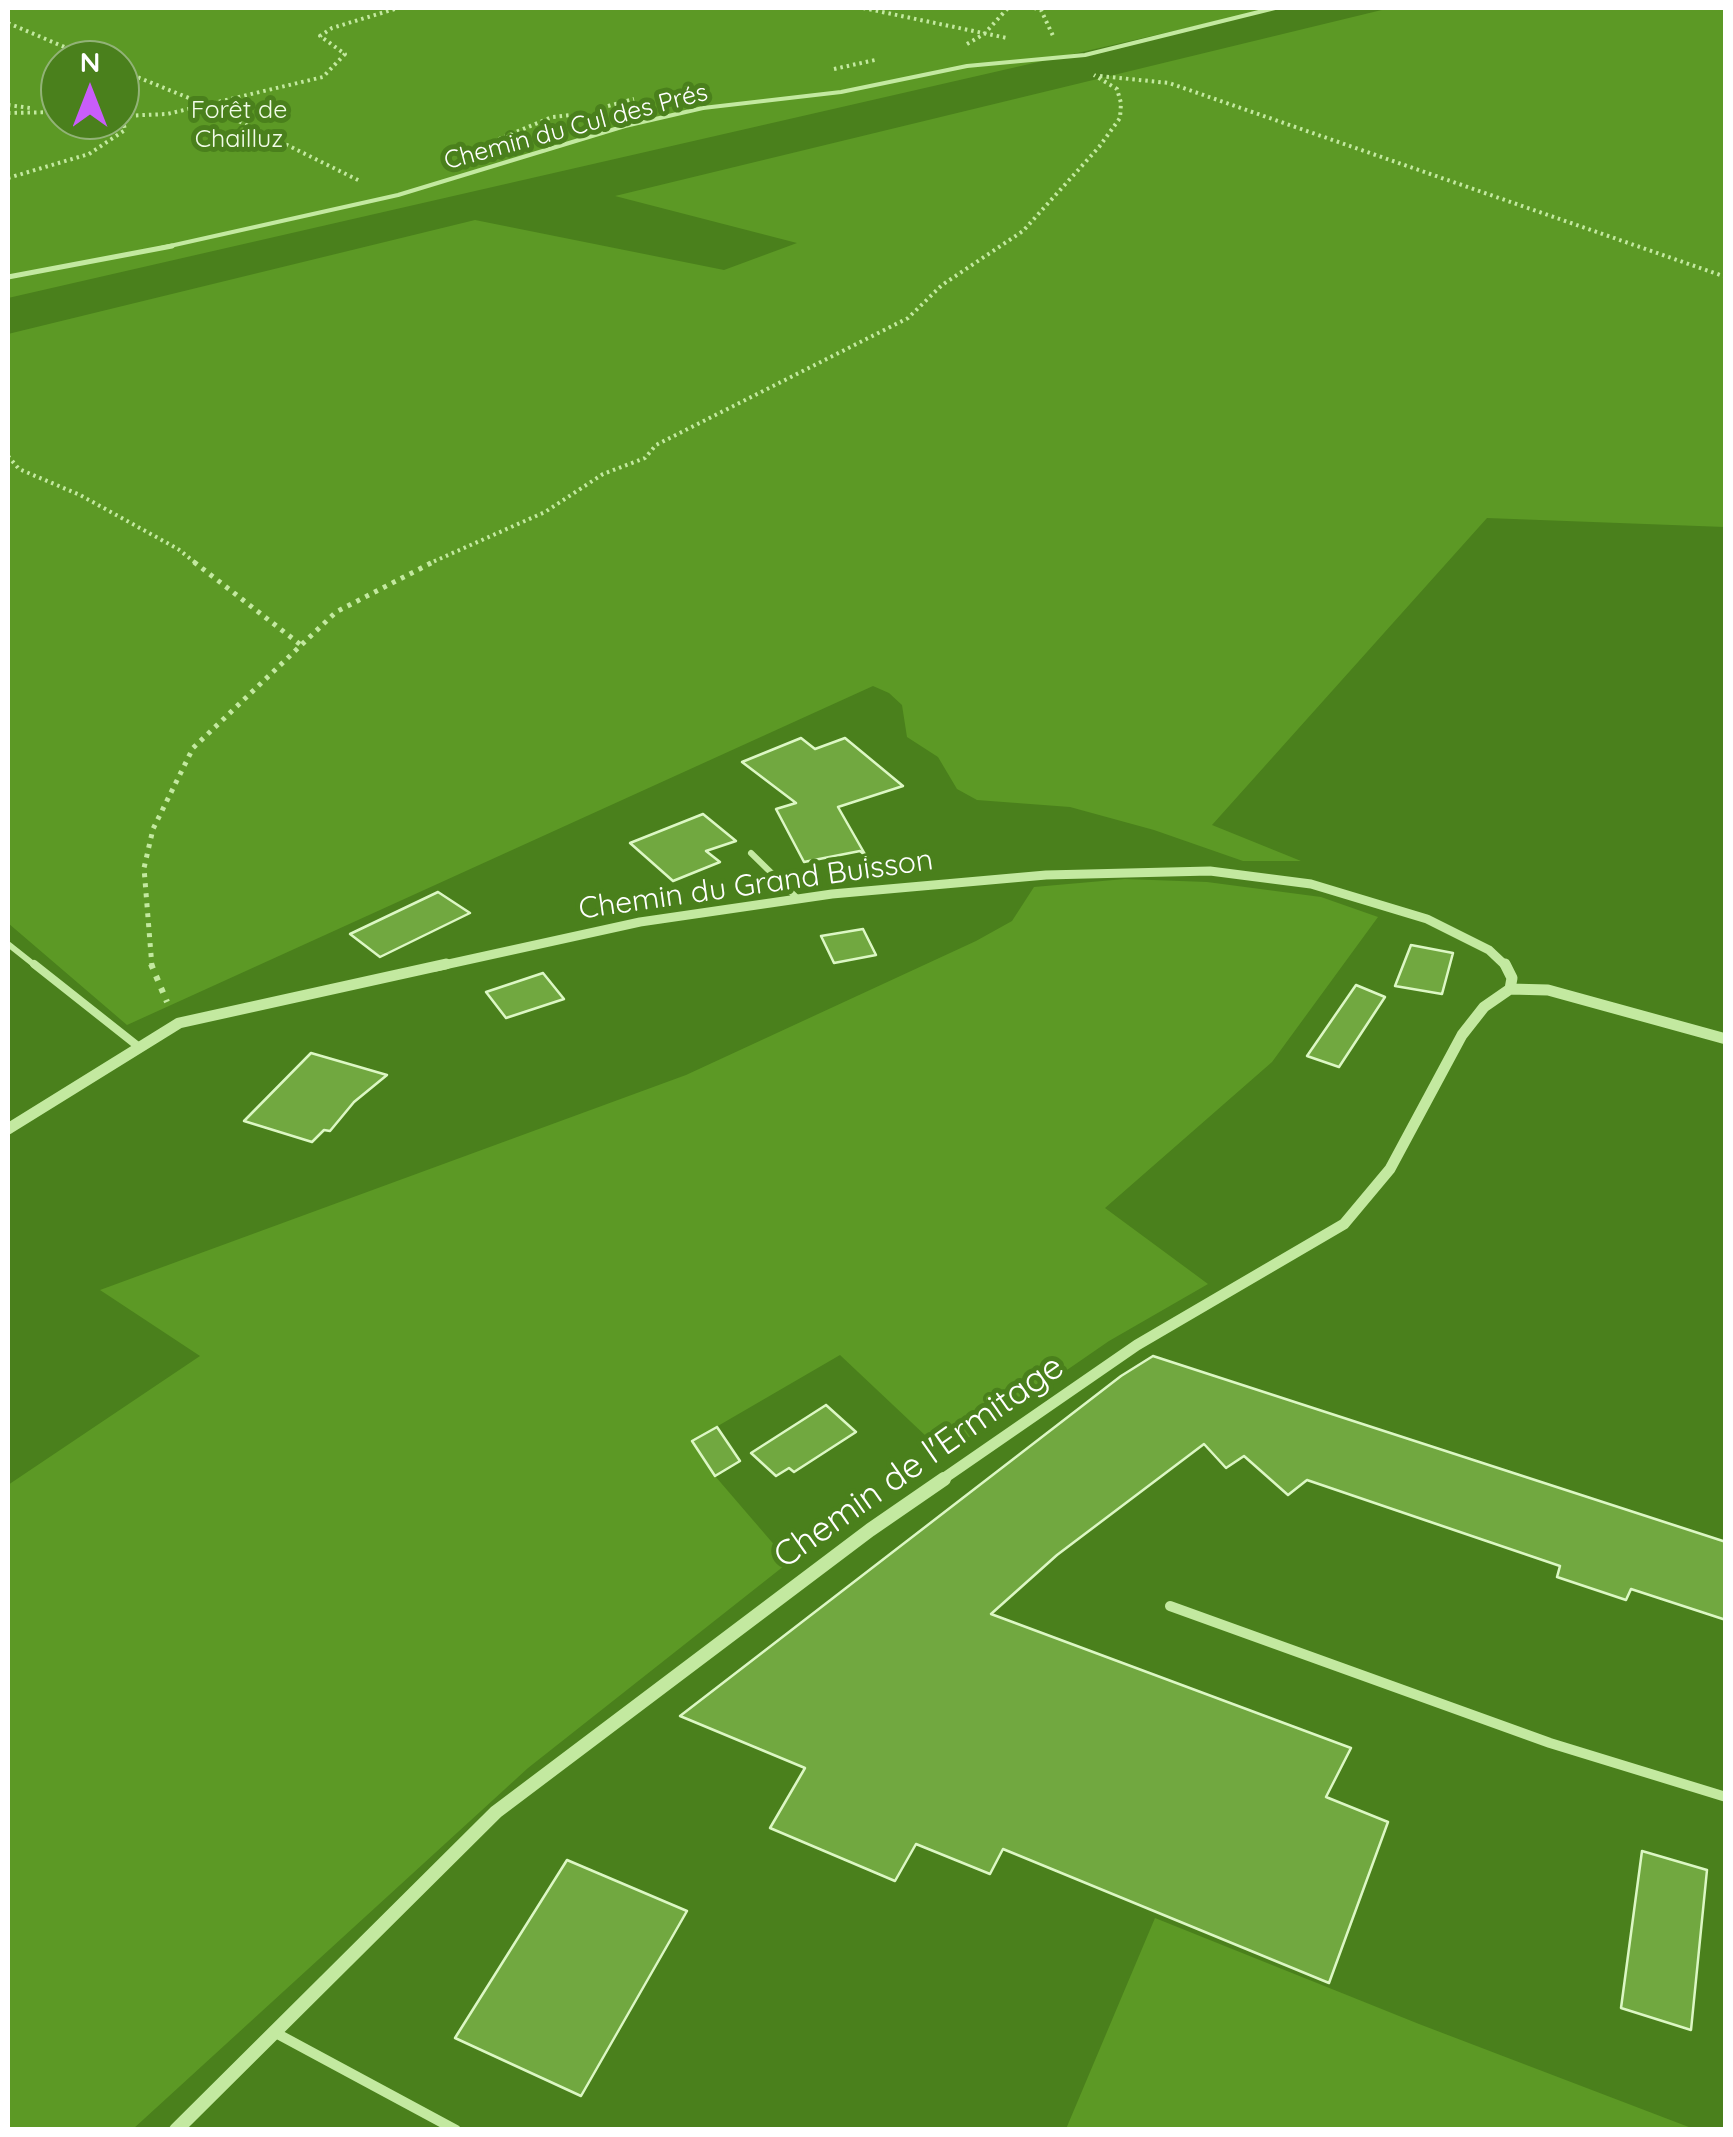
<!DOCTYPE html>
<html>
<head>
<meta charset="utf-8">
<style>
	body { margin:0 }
	#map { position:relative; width:1733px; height:2137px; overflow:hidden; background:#4a801c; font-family:Quicksand,sans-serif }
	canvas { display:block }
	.frame { position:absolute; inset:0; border:10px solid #fff; pointer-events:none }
	.north { position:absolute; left:40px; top:40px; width:100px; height:100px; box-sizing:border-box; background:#4a801c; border:2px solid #92b377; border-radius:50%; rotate:0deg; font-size:28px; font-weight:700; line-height:40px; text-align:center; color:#fff }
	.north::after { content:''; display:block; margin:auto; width:35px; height:45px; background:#c95dfa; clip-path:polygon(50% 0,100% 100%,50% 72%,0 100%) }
</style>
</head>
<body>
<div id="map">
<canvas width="1733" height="2137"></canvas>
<div class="frame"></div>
<div class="north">N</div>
</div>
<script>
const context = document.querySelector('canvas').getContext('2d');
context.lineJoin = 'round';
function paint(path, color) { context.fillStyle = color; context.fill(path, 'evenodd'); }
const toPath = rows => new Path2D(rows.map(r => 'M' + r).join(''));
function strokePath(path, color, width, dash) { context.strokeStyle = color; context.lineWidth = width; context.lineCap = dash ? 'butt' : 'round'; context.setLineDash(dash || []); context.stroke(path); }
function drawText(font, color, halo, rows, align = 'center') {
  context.font = font + ' Quicksand,sans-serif'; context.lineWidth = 10; context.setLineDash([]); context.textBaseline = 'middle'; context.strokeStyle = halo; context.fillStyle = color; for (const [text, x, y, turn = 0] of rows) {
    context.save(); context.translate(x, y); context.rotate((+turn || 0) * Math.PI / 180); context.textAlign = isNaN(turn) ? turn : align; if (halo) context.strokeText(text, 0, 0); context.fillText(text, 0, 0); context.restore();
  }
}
const green = toPath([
	[8,8,1274,8,8,298],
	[60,60,120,60,120,120,60,120],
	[1390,8,1725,8,1725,527,1487,518,1212,825,1301,861,1243,861,1154,830,1070,807,977,800,957,789,938,757,907,737,902,705,889,693,873,686,127,1025,8,923,8,334,475,220,724,270,797,243,615,196],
	[1125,879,1207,882,1321,897,1378,917,1272,1062,1105,1208,1208,1284,1109,1341,945,1454,840,1355,692,1441,715,1476,789,1562,528,1768,133,2129,8,2130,8,1485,200,1356,100,1290,686,1075,976,941,1012,921,1034,887],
	[1155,1918,1419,2024,1694,2129,1066,2129]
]);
const building = toPath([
	[801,738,815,749,845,738,903,786,838,807,866,856,860,851,804,862,776,809,796,803,742,762,801,738],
	[703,814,736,841,706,851,720,862,673,881,630,843,703,814],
	[438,892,470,913,380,957,350,934,438,892],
	[863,929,876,955,834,963,821,936,863,929],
	[1411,945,1453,953,1442,994,1395,986,1411,945],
	[543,973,564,999,506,1018,486,992,543,973],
	[1356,985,1385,997,1339,1067,1307,1056,1356,985],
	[311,1053,387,1075,354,1102,330,1131,324,1130,312,1142,244,1121,311,1053],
	[1153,1356,1726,1542,1726,1620,1631,1589,1626,1600,1557,1577,1560,1566,1307,1480,1288,1495,1244,1456,1226,1468,1204,1444,1057,1555,991,1614,1351,1748,1326,1797,1388,1822,1329,1983,1003,1849,990,1874,916,1844,895,1881,770,1828,805,1768,680,1716,1121,1376,1153,1356],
	[826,1405,856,1432,794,1472,789,1468,776,1476,751,1453,826,1405],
	[717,1427,740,1461,715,1476,692,1441,717,1427],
	[1642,1851,1707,1870,1691,2030,1621,2008,1642,1851],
	[567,1860,687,1911,581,2096,455,2038,567,1860]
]);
const pathFar2 = toPath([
	[863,8,1007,38],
	[1034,8,1041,10,1054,38],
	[8,23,95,60],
	[967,44,984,34,1008,8],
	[834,69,875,60],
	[120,70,206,105,360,181],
	[1100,76,1169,83,1726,277],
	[8,105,30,108],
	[608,106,634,99],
	[8,113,60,112],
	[499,139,552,117,582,114],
	[8,178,89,154,125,130,122,116,167,114,323,77,345,54,320,36,332,28,398,8],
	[8,456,19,469,80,495,178,549,197,564],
	[428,564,545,512,603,474,645,458,656,445,908,318,942,285,1023,231,1099,147,1120,118,1121,103,1117,89,1094,75]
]);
const pathFar1 = toPath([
	[194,562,301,645],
	[152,967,144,868,153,829,193,748,336,612,433,562]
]);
const path = toPath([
	[151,964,167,1002]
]);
const laneFar4 = toPath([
	[161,248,398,195,625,126,703,108,841,92,967,66,1085,55,1275,8]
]);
const laneFar3 = toPath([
	[8,277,172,246]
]);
const laneFar2 = toPath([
	[751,853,797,898],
	[8,944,37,967]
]);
const laneFar1 = toPath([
	[34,964,139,1047]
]);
const lane = toPath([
	[1170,1606,1550,1743,1726,1797],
	[274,2032,456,2130]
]);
const streetFar2 = toPath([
	[435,967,640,922,832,894,1046,875,1210,871,1311,884,1427,919,1489,950,1507,967]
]);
const streetFar1 = toPath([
	[1505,964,1512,978,1510,989],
	[8,1129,179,1023,446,964],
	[940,1481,1137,1345,1344,1224,1390,1169,1462,1035,1484,1007,1510,989,1548,990,1726,1039]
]);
const street = toPath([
	[176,2130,496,1812,870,1530,944,1479]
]);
const farParknames = [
	["Forêt de",239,110],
	["Chailluz",239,139]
];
const farStreetnames = [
	["Chemin du Cul des Prés",576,127,-15]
];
const streetNames = [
	["Chemin du Grand Buisson",756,885,-8]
];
const nearStreetnames = [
	["Chemin de l'Ermitage",919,1462,-35]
];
paint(green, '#5c9925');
paint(building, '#71a840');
strokePath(building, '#dcf7c4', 2.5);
strokePath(pathFar2, '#c3e9a0', 4, [2.5, 4]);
strokePath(pathFar1, '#c3e9a0', 5, [4, 6]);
strokePath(path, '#c3e9a0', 6, [5, 8]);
strokePath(laneFar4, '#c3e9a0', 4);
strokePath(laneFar3, '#c3e9a0', 5);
strokePath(laneFar2, '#c3e9a0', 6);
strokePath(laneFar1, '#c3e9a0', 8);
strokePath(lane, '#c3e9a0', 10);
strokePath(streetFar2, '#c3e9a0', 9);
strokePath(streetFar1, '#c3e9a0', 11);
strokePath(street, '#c3e9a0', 14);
drawText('25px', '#f1fce7', '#4a801c', farParknames);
drawText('25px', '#fff', '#4a801c', farStreetnames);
drawText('30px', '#fff', '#4a801c', streetNames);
drawText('35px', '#fff', '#4a801c', nearStreetnames);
</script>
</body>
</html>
